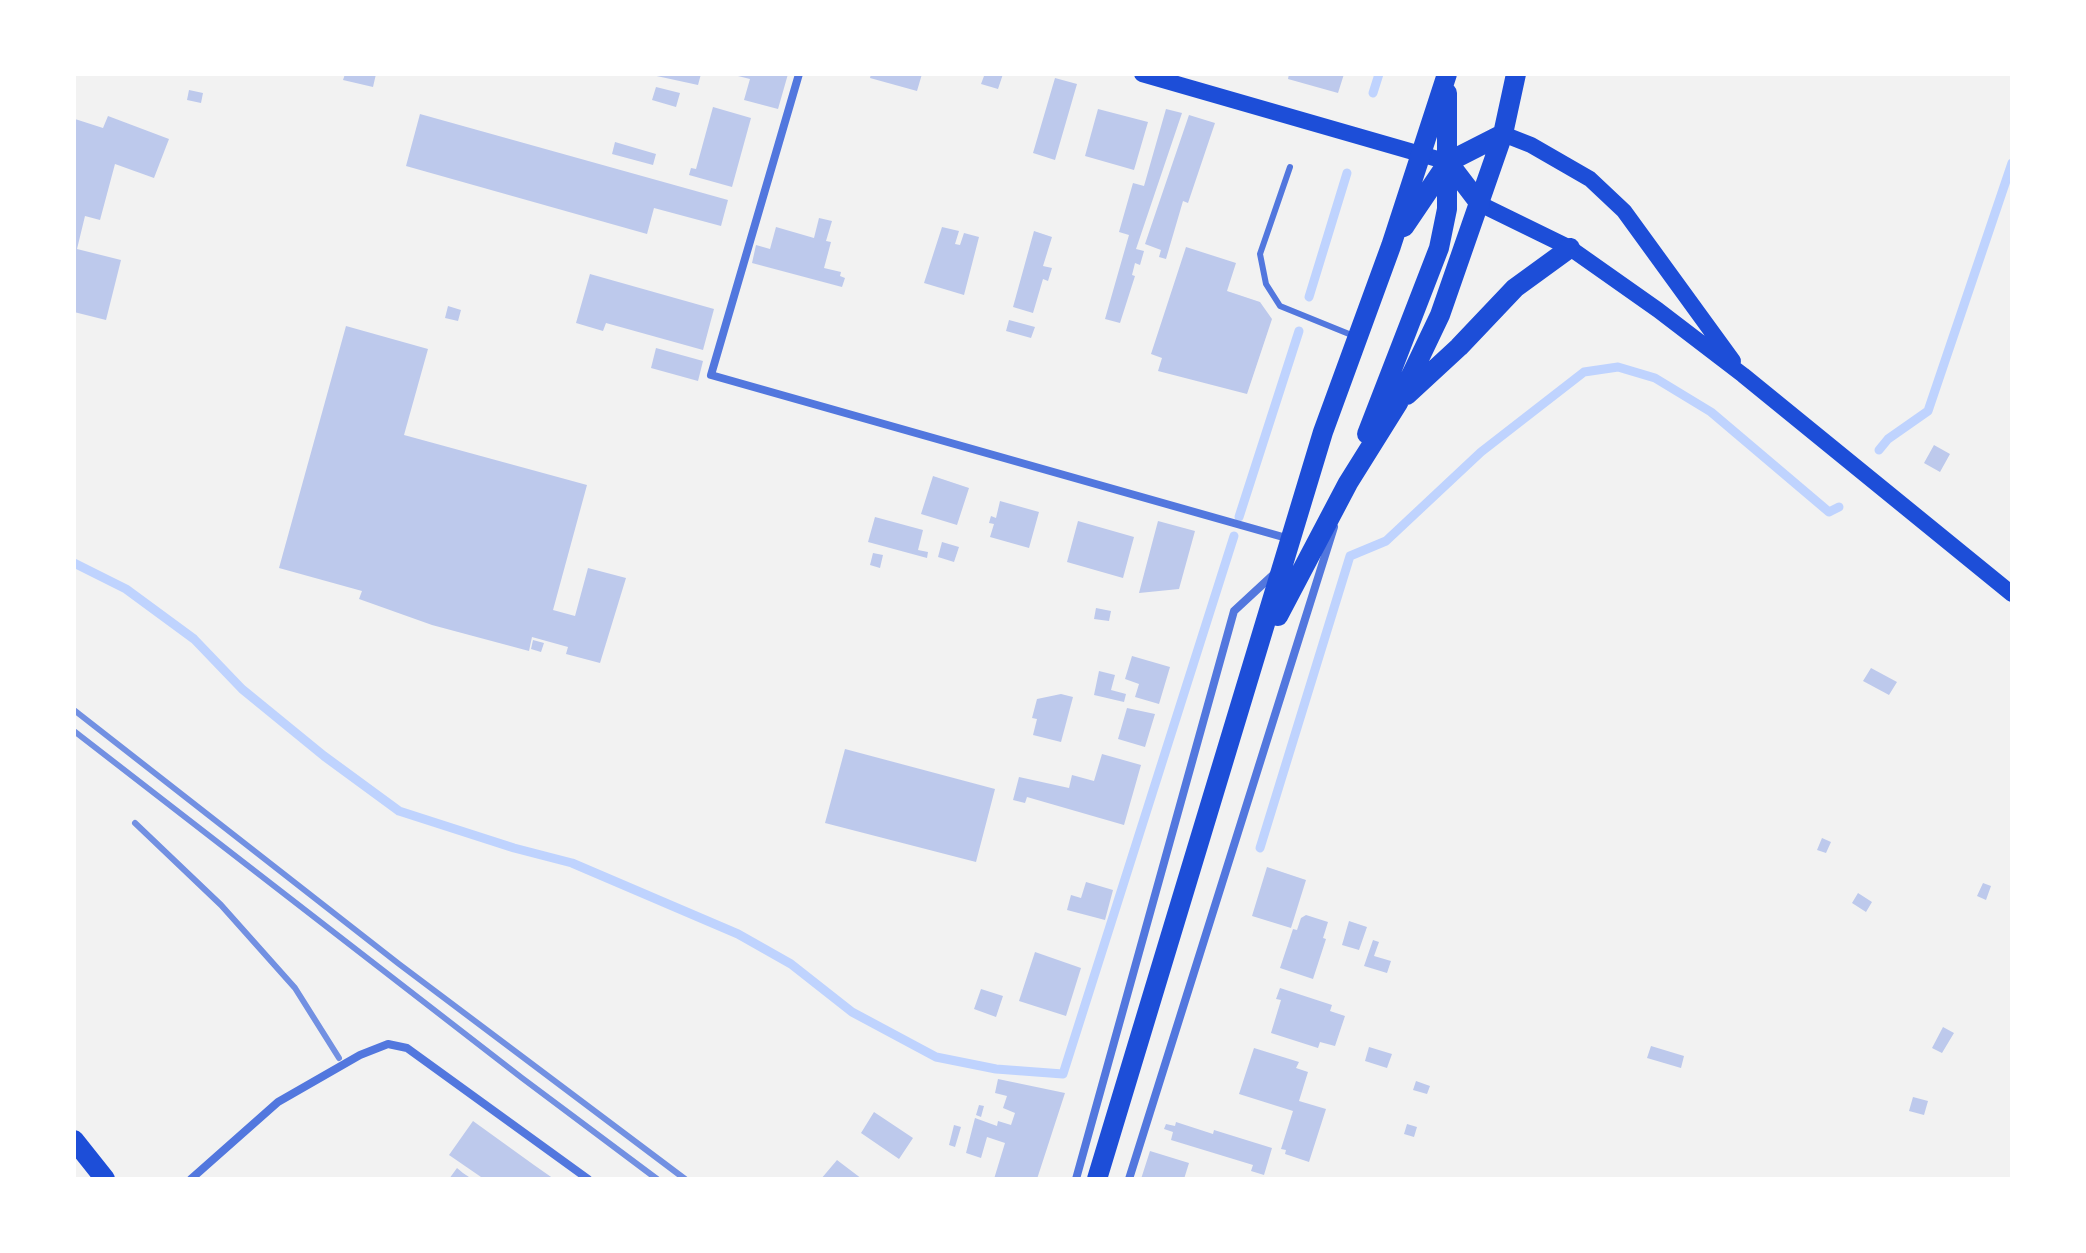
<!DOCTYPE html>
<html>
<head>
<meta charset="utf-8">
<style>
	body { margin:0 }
	#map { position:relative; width:2086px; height:1253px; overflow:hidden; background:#f2f2f2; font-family:Commissioner,sans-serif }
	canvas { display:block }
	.frame { position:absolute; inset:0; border:76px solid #fff; pointer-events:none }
</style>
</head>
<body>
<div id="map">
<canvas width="2086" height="1253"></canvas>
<div class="frame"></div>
</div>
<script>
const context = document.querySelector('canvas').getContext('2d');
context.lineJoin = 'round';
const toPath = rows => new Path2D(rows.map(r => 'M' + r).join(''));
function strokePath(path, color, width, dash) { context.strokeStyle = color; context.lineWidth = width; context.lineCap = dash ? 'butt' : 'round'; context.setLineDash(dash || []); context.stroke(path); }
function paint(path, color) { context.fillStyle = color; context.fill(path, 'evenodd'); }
const stream = toPath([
	[1373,93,1379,74],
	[1309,297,1347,173],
	[1879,450,1888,439,1928,411,2012,163],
	[1239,517,1299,331],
	[74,563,126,589,194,639,242,689,324,756,399,811,514,848,572,863,738,934,791,964,852,1012,936,1057,996,1069,1063,1074,1234,536],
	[1260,848,1350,556,1386,541,1481,452,1584,372,1618,367,1655,378,1711,412,1829,512,1839,507]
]);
const building = toPath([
	[345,74,376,74,373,87,343,80],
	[701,74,698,85,652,75,652,74],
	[788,74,778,109,744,100,750,79,734,75],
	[871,74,922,74,917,91,870,78],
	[1003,74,998,89,981,84,984,76,978,75],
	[1289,74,1344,74,1338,93,1288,79],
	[1055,78,1077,84,1055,160,1033,153],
	[656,87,680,93,676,107,652,100],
	[189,90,203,93,201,103,187,100],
	[713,107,751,118,732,187,689,175,691,168,696,169],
	[1098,109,1148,122,1134,170,1085,156],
	[1166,109,1182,113,1136,249,1144,251,1140,265,1135,263,1132,275,1135,276,1120,323,1105,319,1129,235,1119,232,1133,183,1144,186],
	[420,114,728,200,721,226,654,208,647,234,406,166],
	[1189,115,1215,123,1188,203,1183,201,1166,259,1159,257,1161,250,1145,244],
	[108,116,169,139,154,178,115,164,100,220,85,216,77,249,121,260,106,320,74,312,74,123,75,119,103,128],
	[615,142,656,154,653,165,612,154],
	[819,218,832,221,826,241,831,242,824,268,841,272,840,276,845,278,842,287,752,263,756,245,770,249,776,227,814,238],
	[942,227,959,231,955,244,960,245,964,233,979,237,964,295,924,283],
	[1034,231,1052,237,1043,266,1052,268,1048,281,1043,279,1033,313,1013,307],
	[1186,247,1236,263,1227,291,1260,302,1272,319,1247,394,1158,371,1162,358,1151,354],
	[590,274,714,309,703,350,606,323,603,331,576,323],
	[448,306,461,310,458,321,445,318],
	[1009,320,1035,327,1031,338,1006,331],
	[346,326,428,349,404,435,587,485,553,610,575,616,588,568,626,578,600,663,566,654,568,647,532,637,529,651,432,625,359,599,362,591,279,568],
	[656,348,703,361,698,381,651,368],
	[1934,445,1950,454,1940,472,1924,463],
	[933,476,969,488,957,525,921,514],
	[1000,501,1039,512,1029,548,990,537,994,524,989,523,991,516,996,518],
	[875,517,923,530,918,550,928,552,927,558,868,542],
	[1078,521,1134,537,1123,578,1067,562],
	[1158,521,1195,531,1179,589,1139,593],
	[942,542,959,547,954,562,938,557],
	[873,553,883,555,880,568,870,565],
	[1096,608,1111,611,1109,621,1094,619],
	[533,640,544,643,541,652,531,649],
	[1132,656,1170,667,1159,704,1135,697,1139,684,1125,679],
	[1871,668,1897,682,1889,695,1863,681],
	[1099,671,1115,675,1111,690,1126,694,1124,702,1094,695],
	[1061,694,1073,697,1061,742,1033,735,1037,719,1032,718,1037,699],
	[1127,708,1155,714,1145,747,1118,739],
	[845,749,995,789,976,862,825,823],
	[1102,754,1141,765,1124,825,1027,797,1025,803,1013,800,1019,777,1069,788,1072,775,1094,781],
	[1822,838,1831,842,1826,853,1817,850],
	[1267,867,1306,880,1291,928,1252,916],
	[1086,882,1113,890,1105,920,1067,910,1071,895,1081,898],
	[1983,883,1991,886,1986,900,1977,896],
	[1858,893,1872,902,1866,912,1852,903],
	[1306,915,1328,922,1323,938,1326,939,1313,979,1280,968,1293,929,1297,930,1301,918],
	[1349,921,1367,927,1359,950,1342,945],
	[1373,940,1379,942,1374,956,1391,961,1387,973,1364,966],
	[1035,952,1081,968,1066,1016,1019,1001],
	[1280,988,1332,1005,1330,1011,1345,1016,1335,1046,1320,1042,1318,1048,1271,1033,1281,1000,1276,999],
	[981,989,1003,996,996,1017,974,1009],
	[1943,1027,1954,1033,1942,1053,1932,1048],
	[1651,1046,1684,1056,1681,1068,1647,1058],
	[1369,1047,1392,1054,1387,1068,1365,1061],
	[1254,1048,1299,1062,1296,1068,1308,1072,1299,1101,1326,1109,1309,1162,1285,1154,1286,1150,1281,1149,1293,1111,1239,1094],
	[998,1079,1065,1093,1037,1179,994,1179,1005,1143,987,1137,981,1158,966,1153,975,1118,997,1126,998,1121,1011,1125,1015,1113,1003,1108,1007,1096,995,1093],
	[1416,1081,1430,1086,1427,1094,1413,1090],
	[1913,1097,1928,1101,1924,1115,1909,1111],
	[979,1105,984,1106,981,1117,976,1115],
	[874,1112,913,1138,899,1159,861,1133],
	[473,1121,534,1165,554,1179,481,1177,449,1155],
	[1176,1122,1213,1134,1214,1130,1272,1148,1264,1175,1251,1171,1253,1165,1171,1140,1173,1132,1164,1129,1166,1124,1175,1126],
	[1407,1124,1417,1127,1414,1137,1404,1134],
	[954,1125,961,1127,955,1147,949,1145],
	[1150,1151,1189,1163,1184,1179,1141,1179],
	[837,1160,862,1179,821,1179],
	[457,1168,463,1173,472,1179,449,1179]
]);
const service = toPath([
	[1290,167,1260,254,1266,284,1280,306,1354,336]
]);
const minor = toPath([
	[799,74,711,375,1290,539],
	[191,1179,278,1102,360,1055,388,1044,407,1048,588,1179],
	[1076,1179,1234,611,1274,574],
	[1129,1179,1334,527]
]);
const secondary = toPath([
	[1142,74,1448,162],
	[1503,134,1531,145,1590,179,1624,211,1733,361],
	[1480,204,1570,248,1658,310,1743,375,2012,594]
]);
const primary = toPath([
	[1448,162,1480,204],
	[1404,227,1448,162,1503,134],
	[1407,395,1459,347,1515,288,1570,248],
	[1367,434,1439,248,1447,209,1447,93],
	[1278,616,1348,483,1398,403,1440,315,1503,134,1516,74],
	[74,1140,105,1179],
	[1097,1179,1323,432,1391,246,1447,74]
]);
const rail = toPath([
	[74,710,399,964,685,1179],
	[74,731,522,1078,657,1179],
	[135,823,221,905,295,988,339,1058]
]);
strokePath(stream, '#bfd3fe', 9);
paint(building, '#bdc9ec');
strokePath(service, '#5277de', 6);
strokePath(minor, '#5277de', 8);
strokePath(secondary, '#1d4ed8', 16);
strokePath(primary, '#1d4ed8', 20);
strokePath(rail, '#7290e2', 6);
</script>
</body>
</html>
